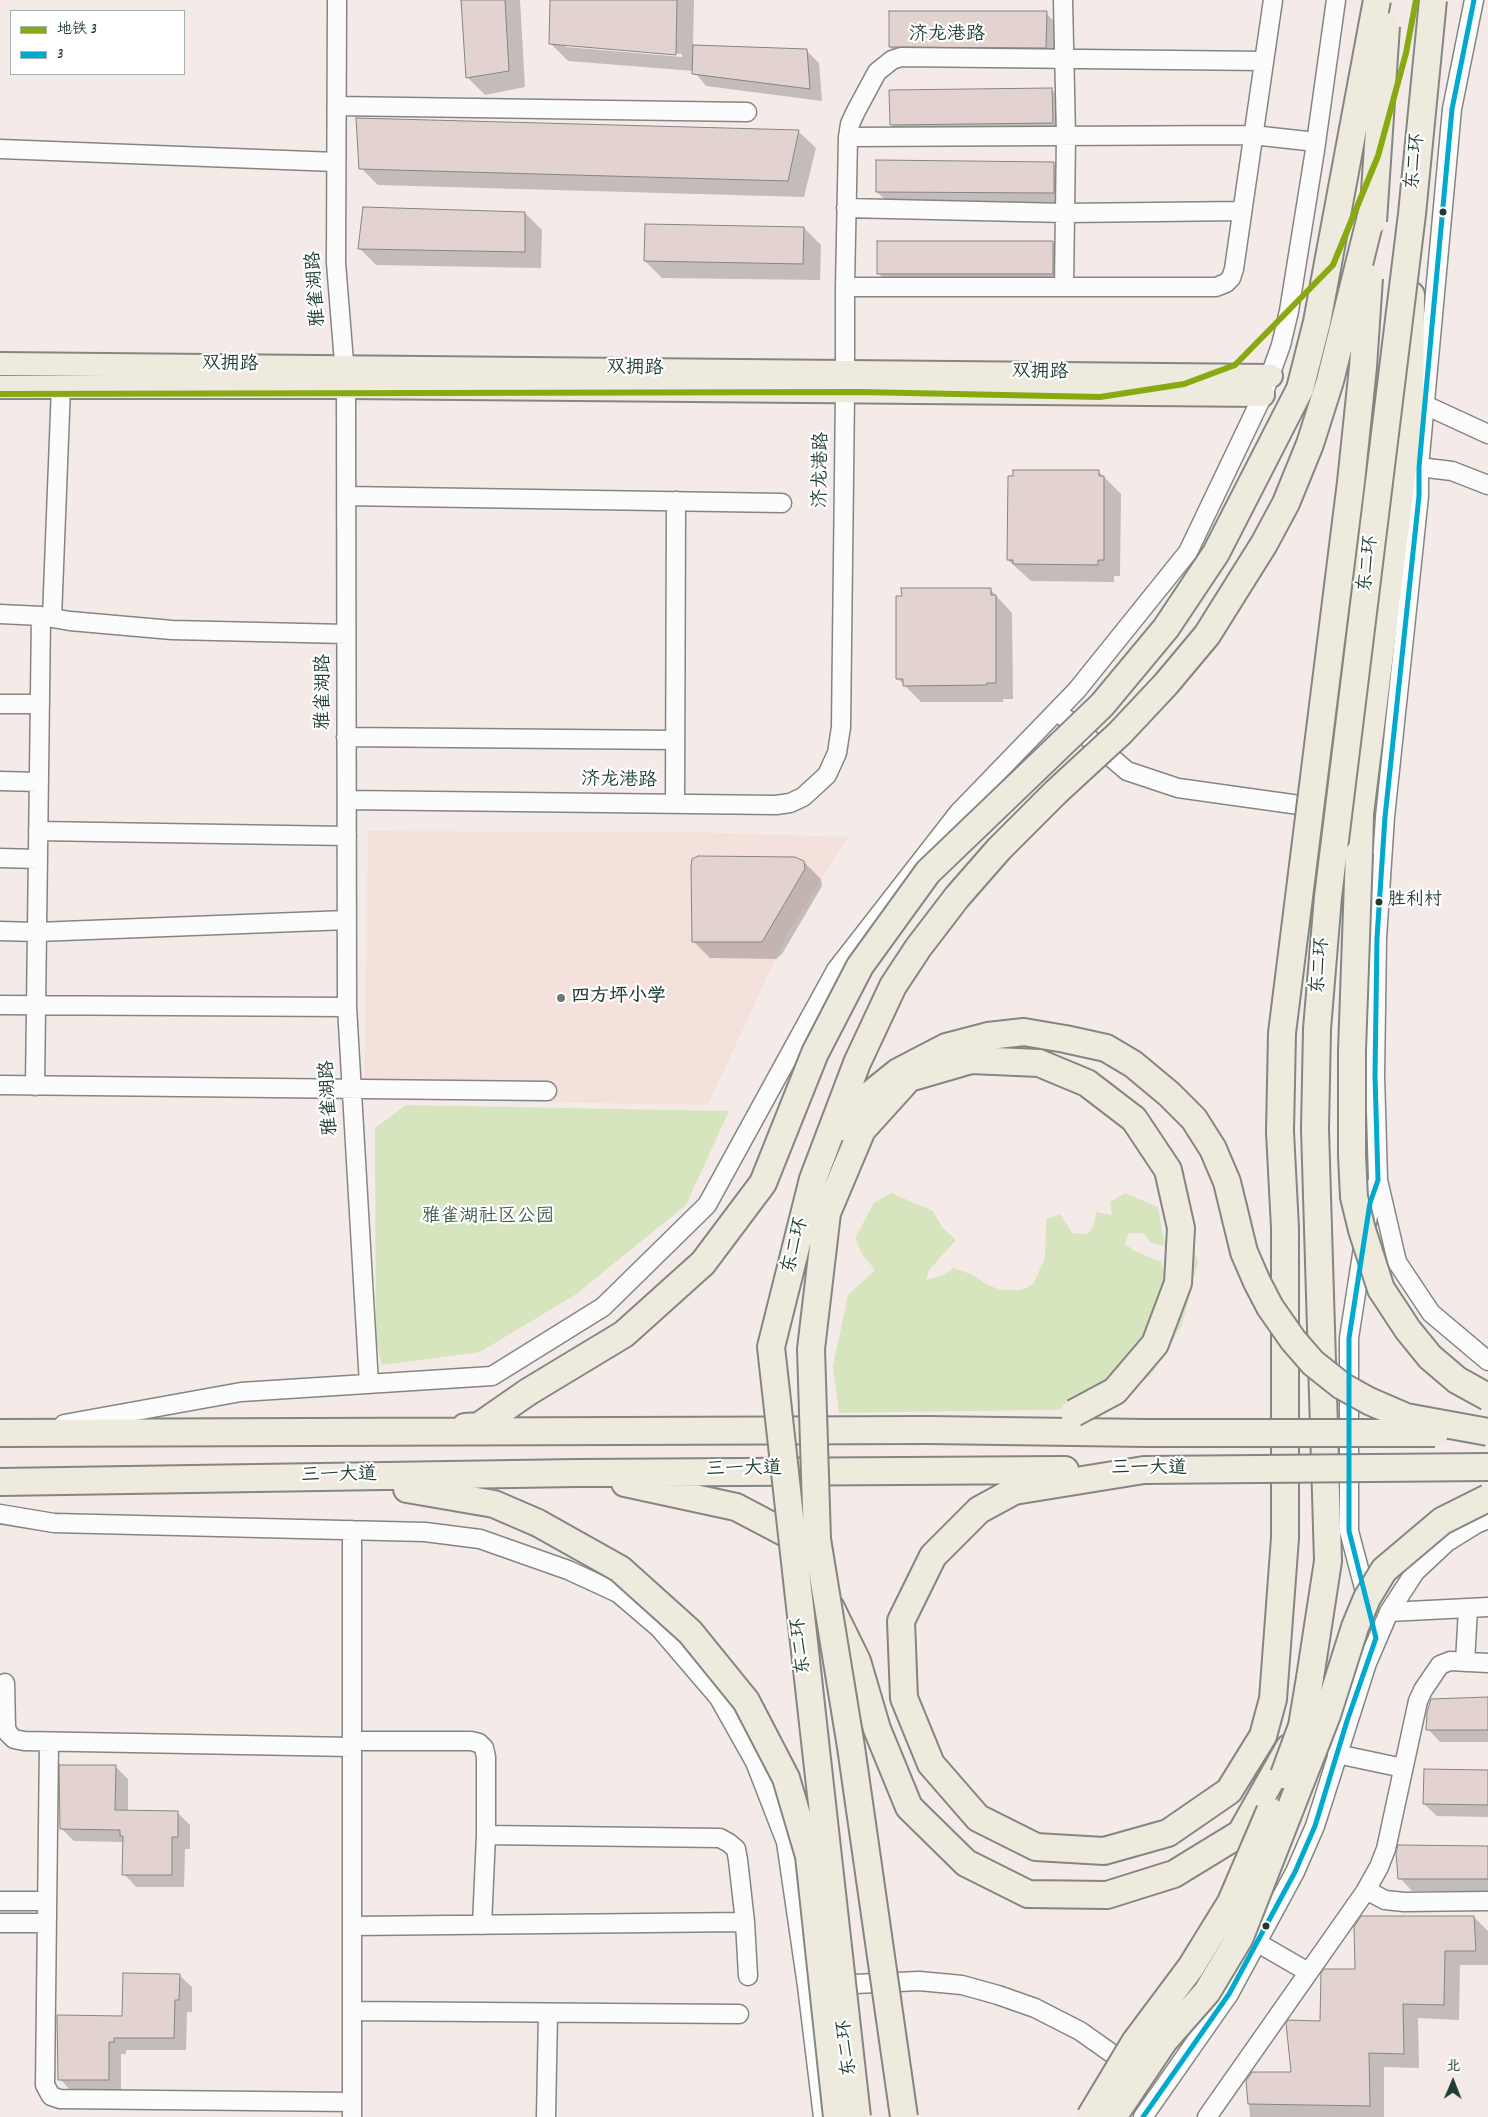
<!DOCTYPE html>
<html>
<head>
<meta charset="utf-8">
<style>
	body { margin:0 }
	#map { position:relative; width:1488px; height:2117px; overflow:hidden; background:#f4ebe9; font-family:Dekko,"LXGW WenKai TC",sans-serif }
	canvas { display:block }
	.legend { position:absolute; left:10px; top:10px; width:175px; height:65px; box-sizing:border-box; background:#fff; border:1px solid #a5b1ae; margin:0; padding:6px 9px; list-style:none; font-size:15px; color:#1f3d34 }
	.legend li { display:flex; align-items:center; gap:10px; height:25px }
	.legend b { width:25px; border:1px solid #a5b1ae }
	.north { position:absolute; left:1428px; top:2057px; width:50px; height:50px; -webkit-text-stroke:4px #fff; paint-order:stroke; rotate:1deg; font-size:14px; font-weight:700; line-height:20px; text-align:center; color:#1f3d34 }
	.north::after { content:''; display:block; margin:auto; width:18px; height:22px; background:#1f3d34; clip-path:polygon(50% 0,100% 100%,50% 72%,0 100%) }
</style>
</head>
<body>
<div id="map">
<canvas width="1488" height="2117"></canvas>
<ul class="legend">
<li><b style="height:6px;background:#88a90f"></b>地铁 3</li>
<li><b style="height:6px;background:#00a9ce"></b>3</li>
</ul>
<div class="north">北</div>
</div>
<script>
const context = document.querySelector('canvas').getContext('2d');
context.lineJoin = 'round';
function paint(path, color) { context.fillStyle = color; context.fill(path, 'evenodd'); }
const toPath = rows => new Path2D(rows.map(r => 'M' + r).join(''));
function strokePath(path, color, width, dash) { context.strokeStyle = color; context.lineWidth = width; context.lineCap = dash ? 'butt' : 'round'; context.setLineDash(dash || []); context.stroke(path); }
function drawText(font, color, halo, rows, align = 'center') {
  context.font = font + ' Dekko,"LXGW WenKai TC",sans-serif'; context.lineWidth = 4.5; context.setLineDash([]); context.textBaseline = 'middle'; context.strokeStyle = halo; context.fillStyle = color; for (const [text, x, y, turn = 0] of rows) {
    context.save(); context.translate(x, y); context.rotate((+turn || 0) * Math.PI / 180); context.textAlign = isNaN(turn) ? turn : align; if (halo) context.strokeText(text, 0, 0); context.fillText(text, 0, 0); context.restore();
  }
}
const built = toPath([
	[368,831,691,832,848,837,787,934,708,1105,364,1099]
]);
const green = toPath([
	[406,1105,673,1110,729,1111,686,1205,575,1295,480,1352,382,1365,376,1340,375,1128],
	[891,1193,933,1211,942,1227,956,1240,929,1270,926,1280,941,1276,954,1268,973,1275,988,1285,1001,1290,1021,1290,1033,1284,1045,1258,1046,1219,1060,1214,1072,1233,1088,1234,1094,1224,1096,1212,1112,1215,1110,1202,1125,1193,1158,1207,1165,1246,1151,1243,1143,1233,1129,1233,1125,1244,1135,1251,1161,1262,1163,1268,1191,1244,1198,1262,1182,1325,1151,1375,1108,1409,839,1413,833,1366,848,1295,875,1270,862,1254,855,1238,874,1203]
]);
const shadow = toPath([
	[462,0,520,0,525,87,485,95,468,78],
	[551,0,694,0,693,46,806,50,819,63,822,101,706,86,694,71,568,61,551,44],
	[566,44,682,54,682,57,566,47],
	[1046,13,1063,30,1063,64,907,64,890,47],
	[1052,90,1069,107,1069,139,908,141,891,124],
	[357,120,799,132,816,148,804,197,378,185,361,168],
	[1053,163,1070,180,1070,210,894,208,877,192],
	[525,213,542,230,541,268,376,265,359,248],
	[804,228,821,245,820,280,662,278,645,261],
	[1052,242,1069,259,1069,290,896,291,879,274],
	[1098,471,1121,494,1120,576,1114,576,1114,582,1031,581,1008,560],
	[990,589,1012,613,1013,699,1003,699,1003,702,921,702,897,678,903,597],
	[804,862,821,879,822,886,782,954,776,959,710,958,693,941],
	[1488,1699,1488,1742,1440,1742,1428,1729],
	[115,1766,128,1779,128,1811,177,1812,190,1825,190,1849,185,1849,184,1887,136,1887,124,1874,124,1842,74,1841,62,1829],
	[1488,1771,1488,1817,1437,1816,1424,1804],
	[1488,1848,1488,1891,1412,1891,1400,1878],
	[1474,1917,1488,1931,1488,1965,1460,1965,1459,2020,1418,2018,1419,2068,1384,2067,1384,2117,1250,2117,1247,2081,1292,2074,1321,2022,1356,1971],
	[179,1975,192,1987,192,2012,187,2012,186,2050,126,2050,126,2054,121,2054,121,2092,72,2092,60,2079,124,2017]
]);
const building = toPath([
	[461,0,505,0,509,71,466,78,461,0],
	[550,0,677,0,676,55,549,44,550,0],
	[889,11,1047,11,1046,48,889,47,889,11],
	[693,45,807,49,810,89,692,74,693,45],
	[1052,88,1053,123,890,125,889,90,1052,88],
	[356,118,799,130,788,181,359,169,356,118],
	[876,160,1054,162,1054,193,876,192,876,160],
	[363,207,525,212,525,252,358,249,363,207],
	[645,224,804,227,803,264,644,261,645,224],
	[877,241,1053,241,1053,274,877,274,877,241],
	[1013,470,1099,470,1099,476,1104,476,1104,560,1098,560,1098,565,1013,564,1013,560,1007,560,1008,476,1013,476,1013,470],
	[901,588,991,588,991,595,996,595,996,683,987,683,987,685,903,686,903,679,896,679,896,596,902,596,901,588],
	[698,856,795,857,804,861,805,869,762,942,692,942,691,867,692,859,698,856],
	[1488,1697,1488,1730,1426,1730,1427,1712,1431,1699,1488,1697],
	[59,1765,116,1765,115,1810,178,1811,178,1837,172,1837,172,1875,122,1875,123,1836,120,1836,120,1830,60,1829,59,1765],
	[1424,1769,1488,1770,1488,1805,1423,1804,1424,1769],
	[1398,1845,1488,1846,1488,1879,1398,1879,1396,1852,1398,1845],
	[1361,1916,1474,1916,1476,1951,1445,1951,1444,2005,1403,2004,1404,2054,1369,2053,1370,2106,1248,2104,1246,2081,1252,2072,1291,2072,1286,2023,1288,2020,1320,2021,1321,1973,1324,1969,1355,1969,1354,1927,1361,1916],
	[123,1973,180,1974,179,2000,175,2000,174,2038,114,2038,114,2042,109,2042,109,2080,58,2080,57,2015,122,2016,123,1973]
]);
const minor = toPath([
	[337,0,336,263,346,387,347,1007,369,1384],
	[1063,0,1066,136,1064,287],
	[1474,0,1452,109,1419,467,1419,496,1385,817,1377,938,1375,1075,1378,1180,1397,1262,1431,1313,1488,1361],
	[337,106,747,112],
	[848,137,1253,135,1316,142],
	[0,149,336,162],
	[846,208,1065,213,1242,211],
	[845,287,1216,287,1226,283,1231,278,1234,269,1273,0],
	[1425,405,1488,434],
	[1419,467,1452,471,1488,485],
	[346,496,782,503],
	[0,614,41,616,70,621,172,630,346,634],
	[52,618,61,387],
	[0,704,40,704],
	[1057,711,1127,771,1178,788,1349,812],
	[346,737,675,740],
	[0,781,39,782],
	[347,800,776,805,790,803,803,797,827,775,837,753,841,727,845,393,845,287,848,137,850,124,856,111,877,72,892,60,901,57,1264,61],
	[675,804,676,501],
	[38,831,347,836],
	[0,858,38,859],
	[0,931,37,932,347,920],
	[0,1005,347,1007],
	[0,1085,547,1091],
	[35,1086,41,616],
	[64,1424,241,1392,492,1376,603,1307,707,1205,836,970,959,812,1077,690,1188,552,1263,395,1281,345,1289,311,1315,150,1336,0],
	[0,1514,54,1523,425,1532,480,1539,568,1570,618,1593,659,1628,719,1698,755,1762,786,1842,807,1986,823,2117],
	[352,1530,352,2117],
	[1368,1603,1349,1531,1349,1338,1370,1203,1378,1180],
	[1389,1612,1488,1607],
	[1465,1662,1468,1609],
	[5,1683,6,1727,8,1733,14,1739,24,1741,352,1747],
	[352,1741,471,1741,479,1743,484,1748,486,1757,486,1835,482,1925],
	[49,1742,45,2085,51,2096,60,2099,352,2102],
	[1337,1754,1403,1768],
	[486,1835,720,1838,729,1843,736,1849,738,1860,745,1922,748,1976],
	[1366,1890,1385,1900,1404,1902,1488,1901],
	[0,1901,46,1901],
	[0,1923,46,1923],
	[352,1926,745,1922],
	[1258,1943,1308,1972],
	[833,1985,919,1981,962,1985,998,1995,1035,2008,1080,2031,1131,2067],
	[352,2011,739,2014],
	[546,2117,548,2013],
	[1143,2117,1229,1994,1295,1872,1315,1826,1367,1663,1389,1612,1415,1572,1447,1542,1476,1524,1488,1519],
	[1207,2117,1365,1892,1379,1867,1386,1849,1418,1701,1423,1690,1440,1665,1450,1661,1488,1663]
]);
const major = toPath([
	[0,364,1271,376],
	[0,387,346,387,1263,395]
]);
const highway = toPath([
	[1359,853,1360,814,1410,412,1411,295],
	[465,1427,479,1426,528,1392],
	[0,1433,928,1430,1147,1433],
	[1144,1470,1014,1491,979,1510,933,1556,901,1621,904,1698,931,1764,978,1818,1036,1847,1104,1851,1168,1833,1229,1791,1263,1736,1273,1699,1285,1538,1285,1228,1280,1132],
	[0,1482,577,1473,1065,1470],
	[625,1483,736,1507,797,1539,803,1551],
	[407,1489,494,1504,538,1523],
	[831,1608,857,1661,877,1729,909,1807,966,1863,1028,1894,1107,1895,1174,1874,1241,1833,1289,1748],
	[1310,1678,1328,1561,1315,1129]
]);
const highwayBridge = toPath([
	[1373,221,1386,26],
	[1359,853,1352,1051,1352,1155,1354,1197,1362,1230,1381,1289,1408,1330,1430,1357,1457,1380,1488,1397],
	[847,1128,867,1097,898,1072,946,1047,988,1036,1024,1032,1065,1039,1106,1048,1133,1064,1169,1094,1194,1119,1213,1149,1227,1182,1244,1252,1257,1282,1270,1307,1293,1340,1313,1363,1342,1386,1369,1401,1406,1417,1488,1432],
	[1315,1129,1317,1029,1328,897,1412,214,1433,0],
	[1280,1132,1282,1033,1351,482,1363,367,1369,278],
	[528,1392,624,1334,703,1263,763,1183,815,1053,860,966,928,872,1102,705,1166,628,1216,553,1300,389,1317,322,1377,0],
	[1147,1433,1435,1433],
	[1144,1470,1488,1467],
	[538,1523,620,1569,690,1632,746,1701,786,1778,809,1856,837,2117],
	[1284,1775,1302,1726,1310,1678],
	[857,2117,771,1347,813,1179,857,1063,893,986,918,948,957,897,999,849,1056,792,1120,733,1166,684,1207,635,1264,544,1286,503,1310,444,1330,381,1374,204],
	[904,2117,851,1747,817,1539,811,1349,827,1213,862,1130,909,1078,971,1060,1039,1063,1087,1083,1134,1119,1168,1170,1181,1228,1178,1283,1155,1344,1115,1391,1074,1413],
	[1090,2117,1135,2042,1191,1967,1231,1902,1270,1811],
	[1113,2117,1164,2041,1207,1992,1240,1937,1327,1715,1355,1627,1367,1598,1384,1570,1442,1521,1488,1498]
]);
const bus1 = toPath([
	[1143,2117,1229,1994,1295,1872,1315,1826,1347,1721,1376,1638,1349,1531,1349,1338,1370,1203,1378,1180,1375,1075,1377,938,1385,817,1419,496,1419,467,1452,109,1474,0]
]);
const metro1 = toPath([
	[0,394,860,392,1100,397,1184,384,1235,365,1333,265,1378,156,1406,53,1416,0]
]);
const markers = [
	[1443,212,4.5,"#1f3d34"],
	[1379,902,4.5,"#1f3d34"],
	[561,998,5,"#6a7a73"],
	[1266,1926,4.5,"#1f3d34"]
];
const busNames = [
	["胜利村",1388,902]
];
const streetNames = [
	["济龙港路",947,36],
	["东二环",1417,162,-84],
	["雅雀湖路",318,289,-94],
	["双拥路",230,366,1],
	["双拥路",635,370,1],
	["双拥路",1040,374,1],
	["济龙港路",823,470,-89],
	["东二环",1370,564,-83],
	["雅雀湖路",325,692,-90],
	["济龙港路",619,782,1],
	["东二环",1322,966,-85],
	["雅雀湖路",331,1098,-93],
	["东二环",797,1246,-76],
	["三一大道",1149,1470],
	["三一大道",744,1471,-1],
	["三一大道",339,1477,-1],
	["东二环",803,1646,-96],
	["东二环",849,2048,-96]
];
const poiNames = [
	["四方坪小学",571,998]
];
const parkNames = [
	["雅雀湖社区公园",488,1218]
];
paint(built, '#f5e1dc');
paint(green, '#d6e5be');
paint(shadow, '#0003');
paint(building, '#e2d3d0');
strokePath(building, '#848683', 1);
strokePath(minor, '#848683', 21);
strokePath(major, '#848683', 26);
strokePath(highway, '#848683', 30);
strokePath(minor, '#fdfcfc', 18);
strokePath(major, '#eeeade', 22);
strokePath(highway, '#eeeade', 26);
strokePath(highwayBridge, '#848683', 30, []);
strokePath(highwayBridge, '#eeeade', 26);
strokePath(bus1, '#00a9ce', 5);
strokePath(metro1, '#88a90f', 6);
for (const [x, y, r, color] of markers) { const dot = new Path2D(); dot.arc(x, y, r, 0, 2 * Math.PI); context.fillStyle = color; context.fill(dot); strokePath(dot, '#fff', 2); }
drawText('18px', '#1f3d34', '#fff', busNames, 'left');
drawText('19px', '#1f3d34', '#fff', streetNames);
drawText('bold 19px', '#1f3d34', '#fff', poiNames, 'left');
drawText('19px', '#3f5e48', '#fff', parkNames);
</script>
</body>
</html>
